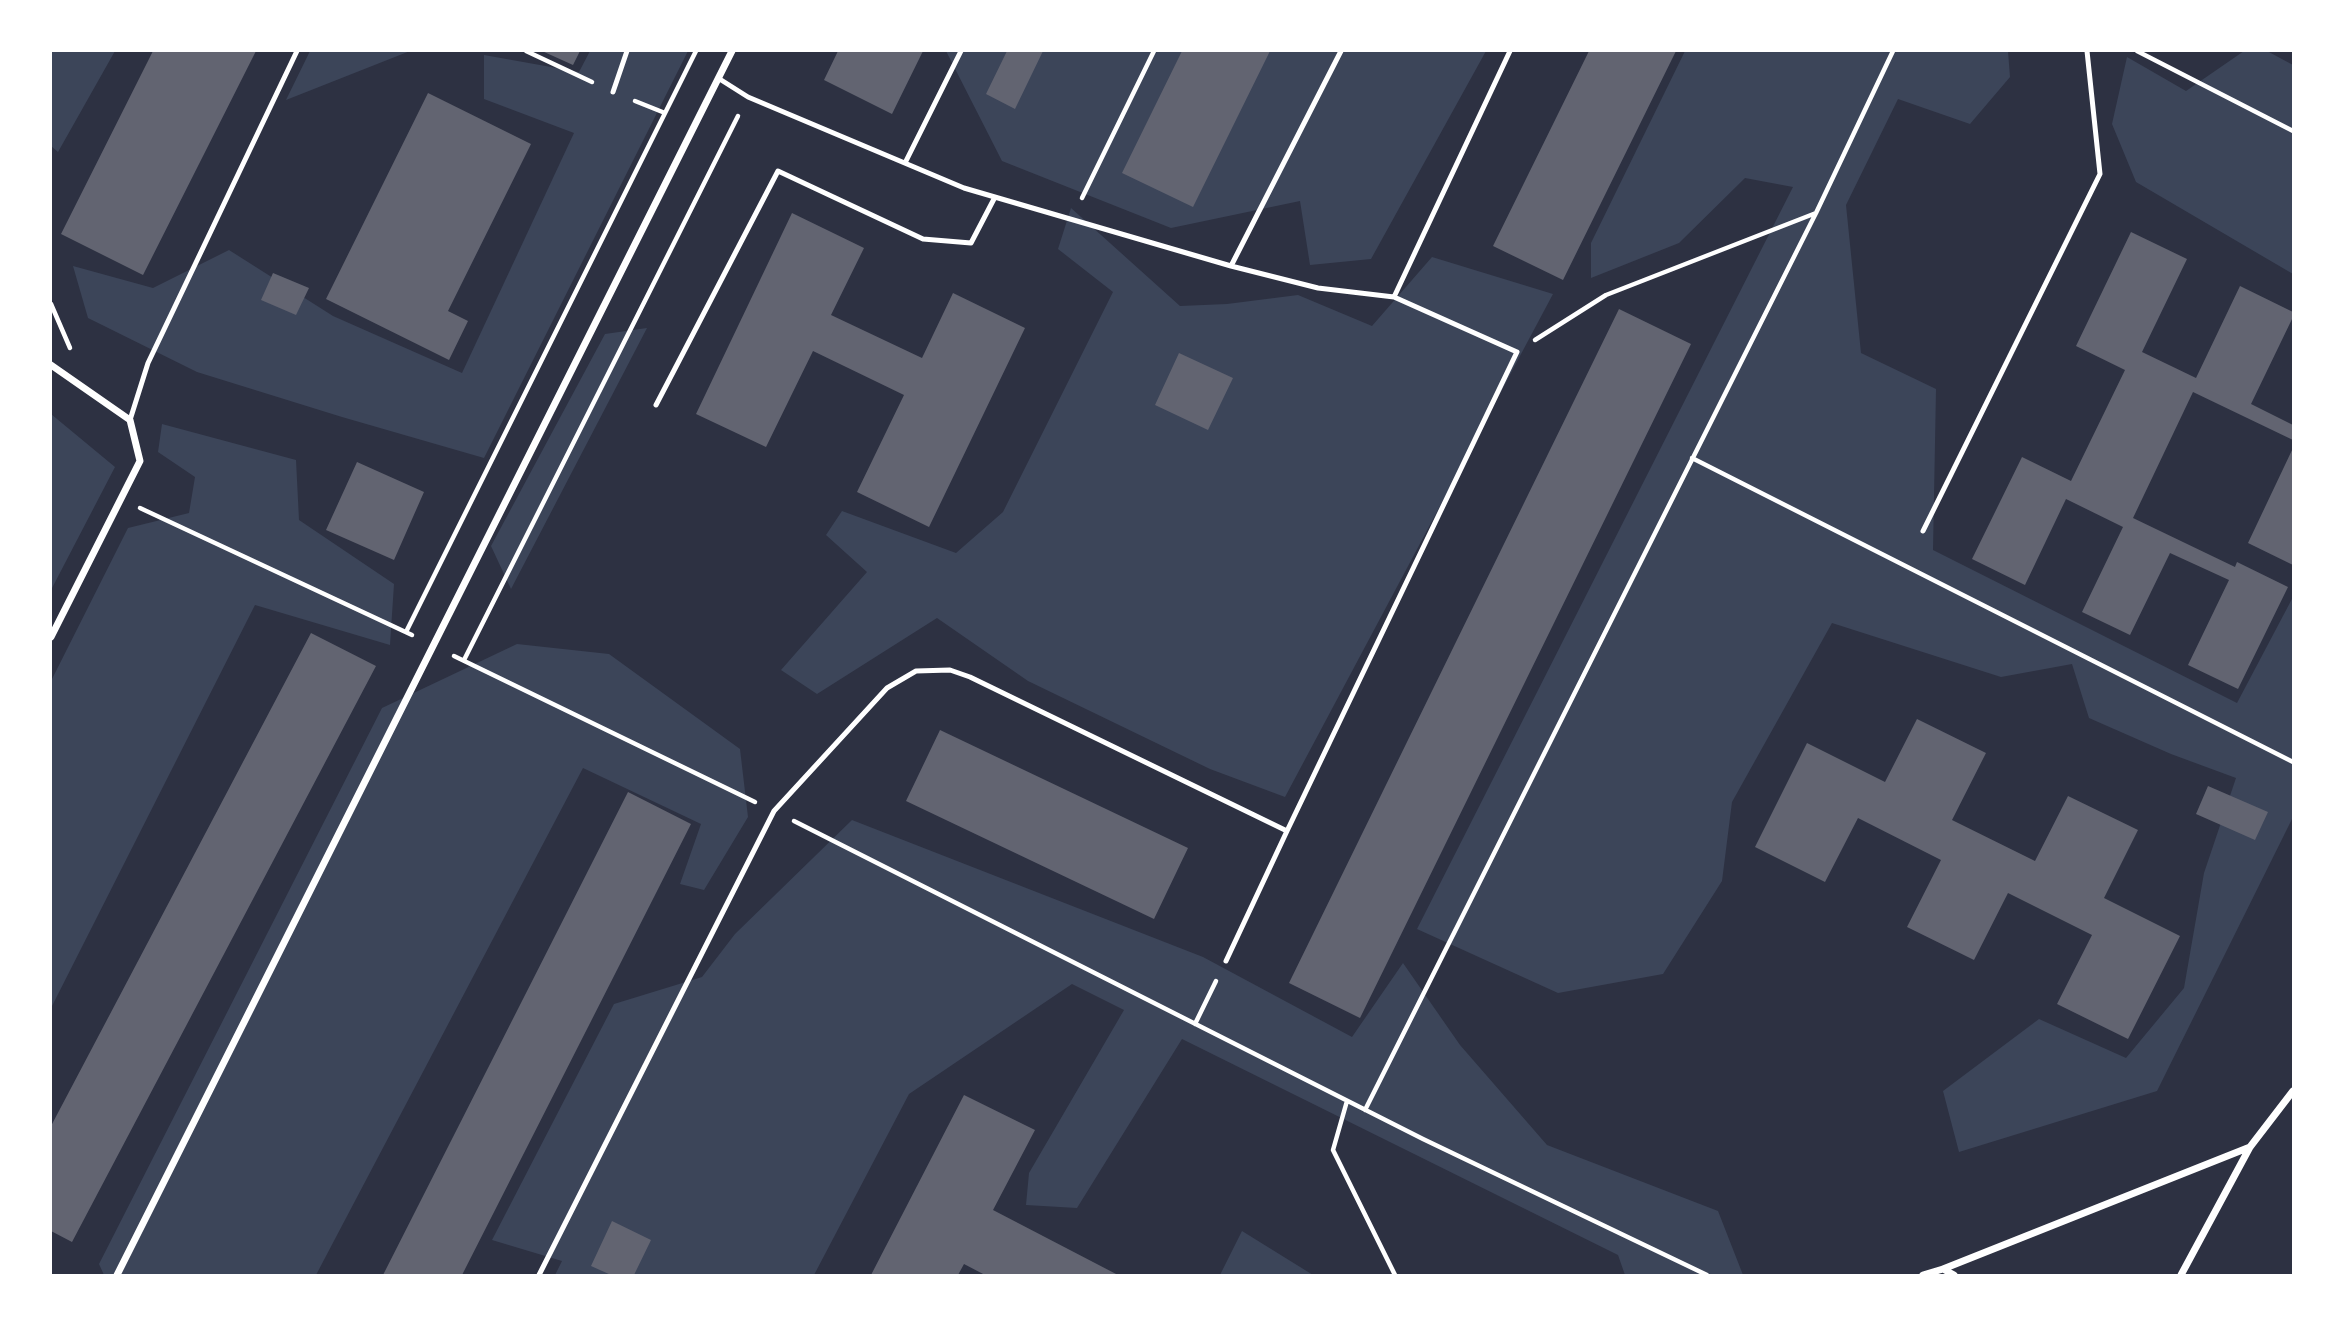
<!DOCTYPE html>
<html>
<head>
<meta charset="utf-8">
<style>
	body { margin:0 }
	#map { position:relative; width:2344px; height:1326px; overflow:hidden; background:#2d3142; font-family:Commissioner,sans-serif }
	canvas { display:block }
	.frame { position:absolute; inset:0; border:52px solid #fff; pointer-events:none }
</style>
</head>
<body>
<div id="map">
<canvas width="2344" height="1326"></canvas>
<div class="frame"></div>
</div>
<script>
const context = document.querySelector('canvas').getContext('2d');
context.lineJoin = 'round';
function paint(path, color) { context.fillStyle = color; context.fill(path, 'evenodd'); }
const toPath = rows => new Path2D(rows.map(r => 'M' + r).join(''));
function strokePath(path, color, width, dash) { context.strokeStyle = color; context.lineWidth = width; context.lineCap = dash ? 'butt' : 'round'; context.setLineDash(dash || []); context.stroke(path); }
const green = toPath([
	[51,51,115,51,58,152,51,146],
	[310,51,410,51,286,100],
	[590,51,688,51,484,458,342,417,197,372,88,318,73,266,153,288,229,250,333,316,462,373,574,133,484,99,484,55,579,72],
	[946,51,1486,51,1371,259,1310,265,1300,201,1171,228,1002,161],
	[1685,51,2008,51,2010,77,1970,124,1898,99,1846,205,1861,353,1936,389,1933,550,2237,703,2293,597,2293,817,2157,1091,1959,1152,1943,1091,2039,1019,2126,1058,2184,988,2204,873,2236,778,2171,754,2089,718,2072,664,2001,677,1832,623,1732,802,1722,881,1663,974,1558,993,1417,929,1793,187,1745,178,1679,243,1591,278,1591,243],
	[2244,51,2267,51,2293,65,2293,274,2136,182,2112,124,2127,57,2186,91],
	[1071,208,1180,306,1227,304,1298,295,1372,326,1432,257,1553,294,1285,797,1210,769,1028,681,937,618,817,694,781,670,867,572,826,535,842,511,956,553,1003,512,1113,292,1058,249],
	[647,328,511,589,491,546,605,334],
	[51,414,115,467,51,590],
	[162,424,296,460,299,520,394,584,390,645,255,605,51,1008,51,681,128,528,189,513,195,477,158,452],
	[517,644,609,654,740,749,748,817,704,890,680,884,701,824,583,768,316,1275,104,1275,99,1264,382,708],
	[852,820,1203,957,1352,1037,1403,963,1460,1045,1547,1145,1718,1211,1743,1275,1625,1275,1618,1255,1182,1039,1077,1208,1026,1205,1029,1173,1124,1010,1072,984,909,1094,814,1275,555,1275,562,1261,492,1240,614,1004,702,977,735,934],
	[1242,1231,1313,1275,1220,1275]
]);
const building = toPath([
	[153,51,256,51,143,275,61,234],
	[542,51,580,51,573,65],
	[838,51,923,51,892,114,824,80],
	[1007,51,1043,51,1015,109,986,94],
	[1182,51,1270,51,1193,207,1122,173],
	[1589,51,1676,51,1563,280,1493,246],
	[428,93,531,144,448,311,468,321,449,360,326,299],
	[792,213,864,248,831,315,922,358,953,293,1025,328,929,527,857,492,904,395,813,351,766,447,696,414],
	[2131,232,2187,259,2142,352,2196,378,2240,286,2293,312,2293,317,2251,404,2293,425,2293,440,2193,392,2133,518,2235,567,2237,562,2288,587,2238,689,2188,665,2229,580,2170,553,2130,635,2082,612,2123,527,2066,499,2025,585,1972,559,2022,457,2071,481,2125,370,2076,346],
	[273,273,309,288,296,315,261,300],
	[1619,309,1691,344,1360,1018,1289,983],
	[1179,353,1233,378,1208,430,1155,405],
	[2293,448,2293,565,2248,543],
	[357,462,424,492,394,560,326,530],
	[311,633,376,666,72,1242,51,1231,51,1126],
	[1917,719,1986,753,1952,820,2035,861,2068,796,2138,830,2104,898,2180,936,2128,1039,2057,1004,2092,935,2008,893,1974,960,1907,927,1941,860,1858,818,1825,882,1755,847,1807,743,1885,782],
	[940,730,1188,848,1154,919,906,801],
	[2208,786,2268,812,2255,840,2196,814],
	[628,792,691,824,617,970,462,1275,383,1275],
	[964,1095,1035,1130,993,1210,1118,1275,985,1275,964,1264,958,1275,871,1275],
	[612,1221,651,1240,634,1275,611,1275,591,1266]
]);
const path = toPath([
	[526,51,592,82],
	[2137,51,2293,131],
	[635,101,665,113],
	[1082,198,1154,51],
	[51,304,70,348],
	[1535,340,1606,295,1816,213],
	[1692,458,2293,762],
	[140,508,412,635],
	[406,632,696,51],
	[454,656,755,802],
	[464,660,738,116],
	[794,821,1423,1139,1707,1275],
	[1195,1024,1216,981],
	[1347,1101,1333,1150,1395,1275],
	[1365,1110,1816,213,1893,51]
]);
const service = toPath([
	[613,92,627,51],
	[905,163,961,51],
	[1231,266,1341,51],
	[1394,297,1510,51],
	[656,405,778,171,923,239,971,243,995,197],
	[130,420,148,363,297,51],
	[1923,531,2100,174,2087,51],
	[1226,961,1287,831],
	[539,1275,774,811,887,688,916,671,950,670,970,677,1287,831,1517,352,1394,297,1318,288,1231,266,964,188,748,97,718,78]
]);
const minor = toPath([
	[51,365,130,420,140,461,51,637],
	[1943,1269,2250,1147],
	[117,1275,732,51],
	[1923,1275,1943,1269,1954,1275],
	[2181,1275,2250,1147,2293,1091]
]);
paint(green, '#3c4559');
paint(building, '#626471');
strokePath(path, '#fff', 4.5);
strokePath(service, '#fff', 5);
strokePath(minor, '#fff', 7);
</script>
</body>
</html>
